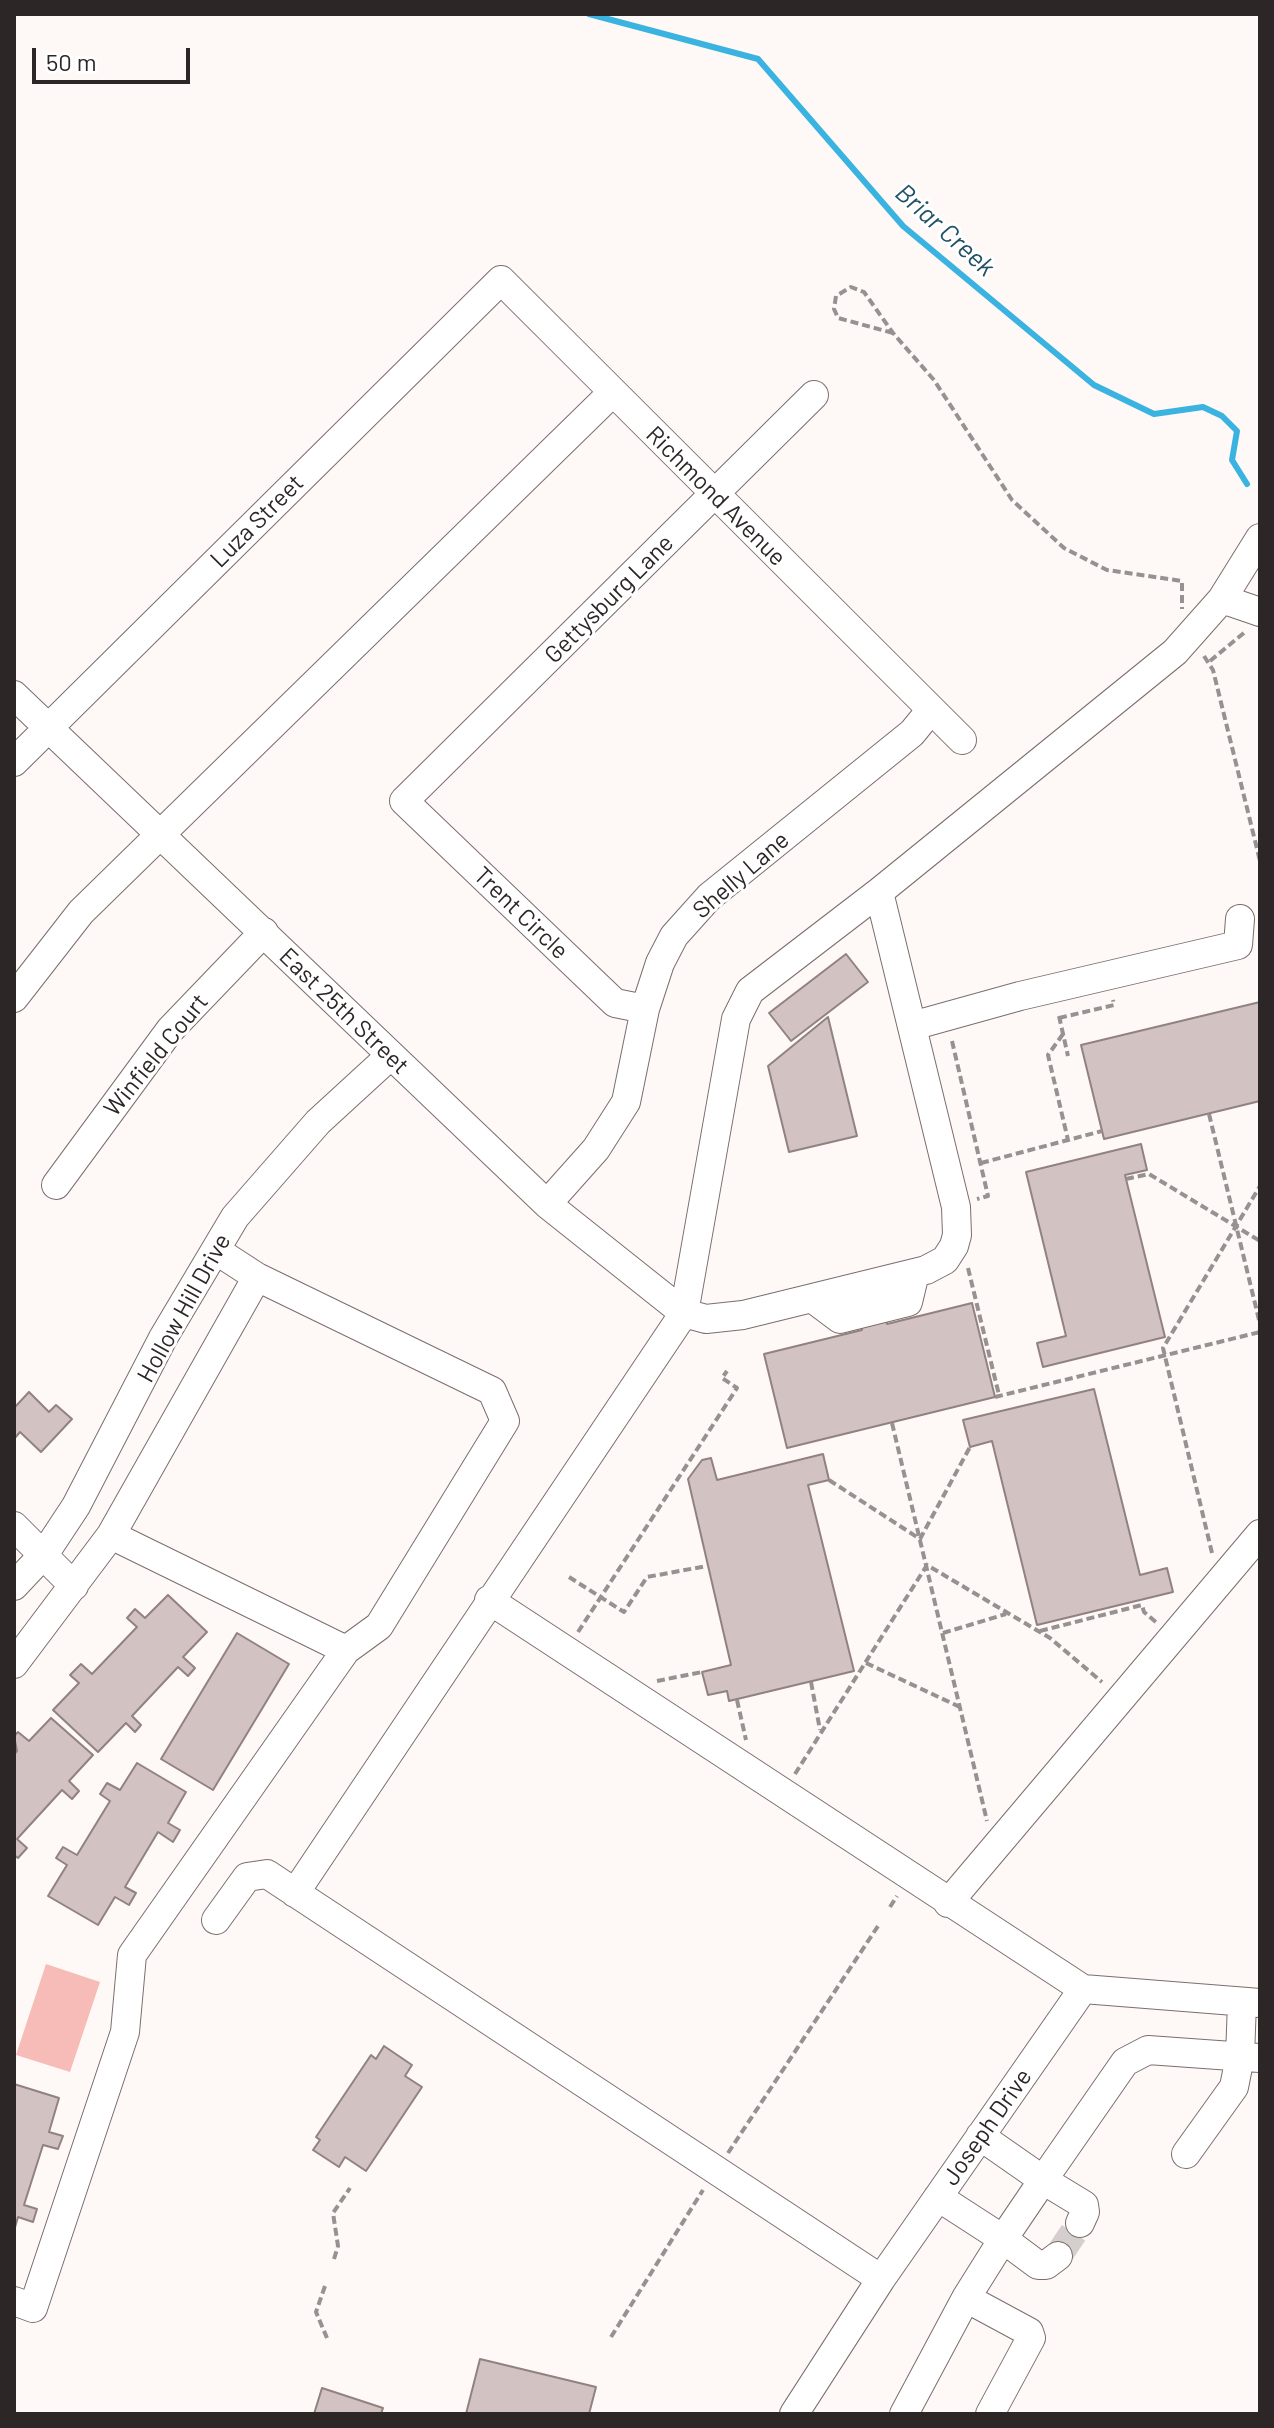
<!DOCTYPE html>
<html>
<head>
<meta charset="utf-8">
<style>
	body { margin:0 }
	#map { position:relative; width:1274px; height:2428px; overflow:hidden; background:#fef8f7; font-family:Barlow,sans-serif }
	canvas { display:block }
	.frame { position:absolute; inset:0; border:16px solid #2c2726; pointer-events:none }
	.scale { position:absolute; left:32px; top:48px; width:158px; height:36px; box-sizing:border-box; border:4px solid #2c2726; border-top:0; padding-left:10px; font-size:24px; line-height:28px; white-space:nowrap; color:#2c2726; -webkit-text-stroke:6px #fff; paint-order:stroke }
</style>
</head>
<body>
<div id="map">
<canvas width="1274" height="2428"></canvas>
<div class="frame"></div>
<div class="scale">50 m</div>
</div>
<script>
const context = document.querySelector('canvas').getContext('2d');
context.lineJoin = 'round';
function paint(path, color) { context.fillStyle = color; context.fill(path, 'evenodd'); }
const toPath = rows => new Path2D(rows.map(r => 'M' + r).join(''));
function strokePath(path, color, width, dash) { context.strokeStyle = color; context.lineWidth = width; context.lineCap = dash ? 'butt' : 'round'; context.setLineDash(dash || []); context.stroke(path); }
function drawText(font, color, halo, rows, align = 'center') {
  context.font = font + ' Barlow,sans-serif'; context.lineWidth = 6; context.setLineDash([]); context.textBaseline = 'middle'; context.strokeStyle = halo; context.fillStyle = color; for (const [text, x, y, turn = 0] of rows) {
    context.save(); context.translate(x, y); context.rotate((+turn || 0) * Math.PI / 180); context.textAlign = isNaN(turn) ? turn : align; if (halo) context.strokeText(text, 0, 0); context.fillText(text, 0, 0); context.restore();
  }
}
const green = toPath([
	[46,1964,100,1982,70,2072,16,2055]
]);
const stream = toPath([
	[589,14,758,59,903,226,1094,385,1154,414,1203,407,1222,416,1237,431,1232,460,1247,484]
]);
const building = toPath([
	[846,954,868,982,791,1041,769,1013,846,954],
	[1260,1002,1260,1101,1104,1139,1081,1045,1260,1002],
	[828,1017,857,1136,789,1152,768,1066,828,1017],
	[1141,1144,1147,1170,1125,1175,1165,1337,1043,1367,1037,1343,1066,1336,1026,1172,1141,1144],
	[879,1295,887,1324,972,1303,995,1397,787,1448,764,1354,862,1330,854,1301,879,1295],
	[1094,1389,1140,1575,1167,1568,1173,1592,1037,1625,992,1441,970,1447,963,1420,1094,1389],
	[29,1392,49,1412,56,1405,72,1419,41,1452,20,1432,14,1439,14,1408,29,1392],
	[823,1454,829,1480,808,1485,854,1671,729,1701,727,1691,708,1695,702,1672,731,1665,688,1479,702,1460,711,1458,717,1480,823,1454],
	[168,1595,207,1632,183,1657,195,1668,188,1676,178,1667,132,1716,141,1725,135,1732,126,1723,98,1752,53,1710,79,1683,70,1675,81,1664,92,1674,137,1627,127,1618,135,1609,145,1618,168,1595],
	[237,1633,289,1664,213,1790,161,1759,237,1633],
	[51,1718,93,1755,69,1781,79,1791,72,1799,62,1790,17,1839,27,1848,18,1858,14,1855,14,1755,17,1751,14,1736,18,1732,29,1741,51,1718],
	[137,1763,186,1792,168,1823,180,1830,173,1842,158,1832,125,1887,136,1893,129,1905,115,1897,98,1925,48,1896,67,1865,56,1858,63,1847,77,1855,110,1801,100,1794,107,1783,120,1790,137,1763],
	[384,2046,412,2065,405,2076,422,2087,366,2171,345,2157,339,2167,313,2150,320,2140,316,2137,371,2055,376,2059,384,2046],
	[14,2084,59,2098,49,2132,63,2136,58,2149,43,2145,24,2205,37,2209,33,2222,18,2217,14,2231,14,2084],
	[480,2359,596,2387,589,2414,466,2414,480,2359],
	[322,2388,383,2408,381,2414,314,2414,322,2388]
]);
const minorTunnel = toPath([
	[1058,2256,1080,2223]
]);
const path = toPath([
	[893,333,838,318,834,309,836,296,851,287,864,292,893,333,934,380,1012,500,1064,548,1107,570,1182,581,1182,609],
	[1204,656,1213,670,1260,861],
	[1210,661,1245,632],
	[1059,1016,1068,1056],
	[1059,1018,1114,1005,1113,1000],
	[1063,1034,1048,1055,1068,1140],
	[952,1041,988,1196,977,1199],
	[1209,1114,1260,1324],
	[981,1163,1102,1131],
	[1126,1179,1149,1174,1260,1241],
	[968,1268,999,1395],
	[995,1397,1260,1332],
	[892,1423,987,1821],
	[829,1480,920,1539,970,1447],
	[1212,1553,1163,1348,1260,1186],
	[569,1577,624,1612,647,1577,707,1566],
	[1040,1631,1142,1605,1144,1612,1157,1623],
	[578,1632,737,1388,722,1378,727,1371],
	[943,1633,1006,1614],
	[866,1663,962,1708],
	[657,1681,702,1672],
	[811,1682,820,1730],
	[737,1700,746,1740],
	[795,1774,927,1565,1050,1638,1102,1682],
	[890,1907,897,1896],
	[728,2153,880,1923],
	[334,2259,338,2246,333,2213,350,2188],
	[325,2286,316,2312,327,2338],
	[611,2337,703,2190]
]);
const minor = toPath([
	[1222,599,1260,612],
	[14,695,547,1204,684,1313,706,1319,743,1315,926,1270,945,1260,954,1246,957,1235,956,1207,879,892],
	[14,762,501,280,962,740],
	[14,998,81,912,613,392],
	[645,1009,615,1003,404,801,814,395],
	[912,1026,1020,996,1238,945,1240,919],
	[56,1185,170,1030,264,932],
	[547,1204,596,1149,626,1102,645,1009,660,963,674,936,709,897,912,733,930,711],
	[812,1298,840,1319,908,1302,915,1273],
	[14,1526,74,1586],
	[111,1535,346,1650],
	[14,1586,45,1553,76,1506,163,1338,235,1217,318,1122,390,1056],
	[489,1600,1083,1989,1260,2003],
	[14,1664,111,1535,257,1277],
	[295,1893,684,1313,736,1019,750,991,879,892,1175,652,1222,599,1260,538],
	[948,1903,1260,1534],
	[216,1920,247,1877,267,1874,881,2279],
	[980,2136,1043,2180,1003,2239,1038,2265,1046,2265,1058,2256],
	[1186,2154,1234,2087,1240,2057,1242,2002],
	[938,2197,1003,2239,966,2298],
	[1080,2223,1085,2212,1084,2205,1043,2180,1125,2062,1148,2050,1260,2058],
	[14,2301,33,2308,125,2032,132,1955,346,1650,379,1626,505,1421,492,1391,257,1277,217,1251],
	[794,2414,881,2279,1083,1989],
	[904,2414,966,2298,1029,2332,1031,2338,990,2414]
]);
const streetNames = [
	["Richmond Avenue",716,496,45],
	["Luza Street",257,521,-45],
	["Gettysburg Lane",609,599,-45],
	["Shelly Lane",741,875,-41],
	["Trent Circle",521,913,44],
	["East 25th Street",344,1011,44],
	["Winfield Court",156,1055,-51],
	["Hollow Hill Drive",184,1308,-61],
	["Joseph Drive",987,2127,-55]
];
const waterNames = [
	["Briar Creek",945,230,42]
];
paint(green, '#f7bcb8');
strokePath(stream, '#3ab3e0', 6);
paint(building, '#d2c3c2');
strokePath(building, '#918281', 2);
strokePath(minorTunnel, '#d4cecd', 28, [28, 14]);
strokePath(minor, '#7c6e6d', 30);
strokePath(path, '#979291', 4, [8, 4]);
strokePath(minor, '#fff', 28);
drawText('24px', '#2c2726', '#fff', streetNames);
drawText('italic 26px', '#215165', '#fff', waterNames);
</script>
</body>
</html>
